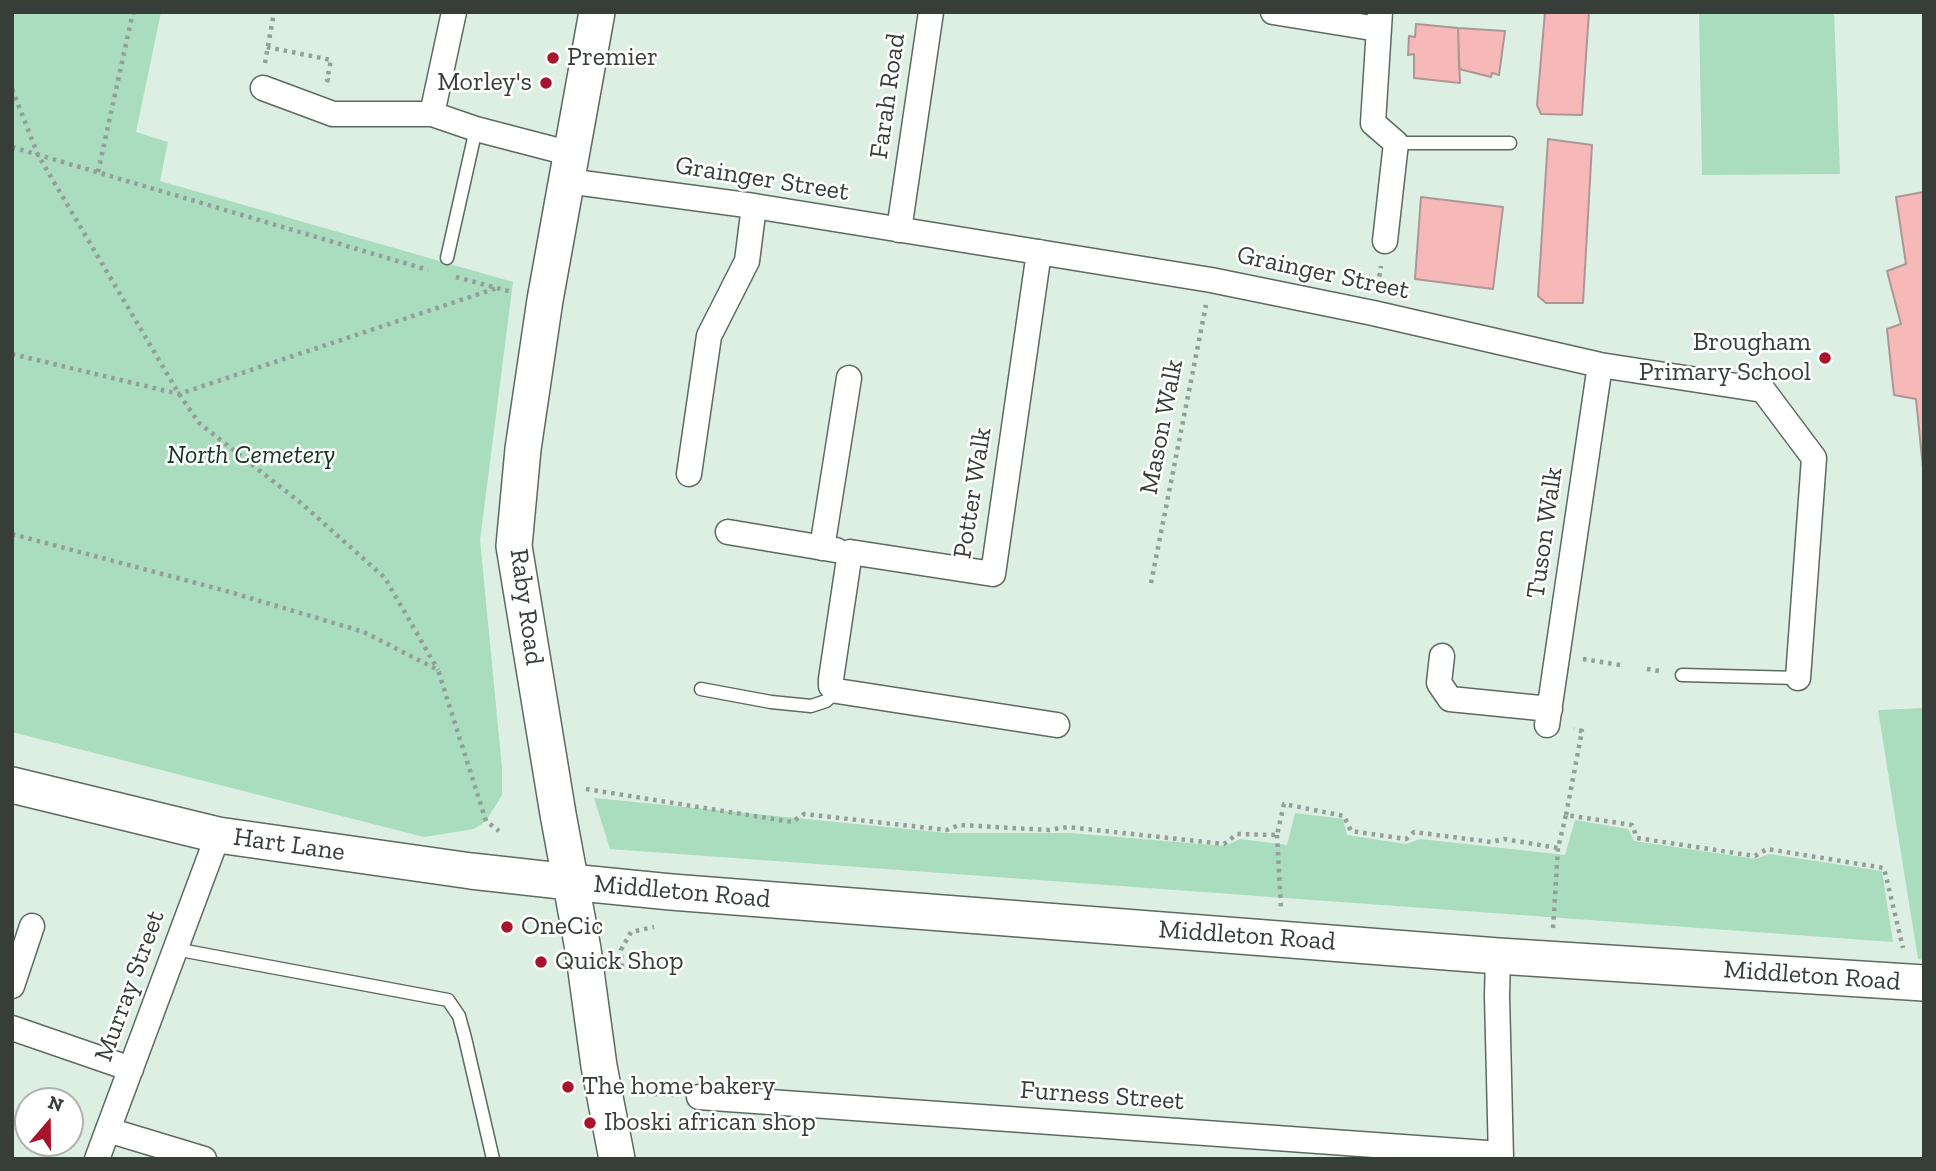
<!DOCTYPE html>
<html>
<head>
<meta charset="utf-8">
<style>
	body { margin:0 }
	#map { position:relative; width:1936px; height:1171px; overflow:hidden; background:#ddeee3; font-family:"Zilla Slab",serif }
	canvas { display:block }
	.frame { position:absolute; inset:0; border:14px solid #373e3a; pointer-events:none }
	.north { position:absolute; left:14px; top:1087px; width:70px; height:70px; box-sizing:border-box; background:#fff; border:2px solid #afb2b0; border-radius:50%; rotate:20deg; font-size:19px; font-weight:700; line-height:28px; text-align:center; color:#373e3a }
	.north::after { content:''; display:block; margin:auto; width:24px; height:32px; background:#a9132b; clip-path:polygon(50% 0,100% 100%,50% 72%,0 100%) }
</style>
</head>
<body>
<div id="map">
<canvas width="1936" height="1171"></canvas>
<div class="frame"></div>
<div class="north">N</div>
</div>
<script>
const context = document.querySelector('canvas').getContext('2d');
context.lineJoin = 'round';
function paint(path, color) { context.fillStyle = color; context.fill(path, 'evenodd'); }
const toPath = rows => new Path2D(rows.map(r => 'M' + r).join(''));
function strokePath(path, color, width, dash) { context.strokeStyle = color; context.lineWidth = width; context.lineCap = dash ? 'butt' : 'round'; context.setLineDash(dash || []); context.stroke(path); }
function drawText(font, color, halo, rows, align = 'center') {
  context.font = font + ' "Zilla Slab",serif'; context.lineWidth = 5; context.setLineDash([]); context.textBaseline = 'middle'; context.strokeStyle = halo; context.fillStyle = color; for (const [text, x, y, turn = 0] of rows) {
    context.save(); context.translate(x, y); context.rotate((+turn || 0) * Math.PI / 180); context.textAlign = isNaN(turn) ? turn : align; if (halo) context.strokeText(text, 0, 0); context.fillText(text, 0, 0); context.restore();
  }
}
const green = toPath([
	[12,12,161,12,136,132,168,142,160,181,513,282,480,540,502,768,502,795,486,821,474,829,424,837,12,732],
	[1699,12,1834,12,1840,174,1702,175],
	[1924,708,1924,960,1918,959,1878,710],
	[594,798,947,833,1070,833,1225,846,1240,839,1287,845,1295,813,1343,819,1347,835,1406,844,1420,839,1565,855,1575,820,1628,829,1634,841,1756,859,1769,854,1882,871,1893,942,610,849]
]);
const building = toPath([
	[1545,12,1589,12,1582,115,1541,114,1537,105,1545,12],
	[1416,24,1458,28,1460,83,1414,78,1414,54,1408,55,1409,36,1415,37,1416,24],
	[1458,28,1505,31,1499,75,1492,73,1491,77,1459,69,1458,28],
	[1548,139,1592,145,1583,303,1546,303,1538,296,1548,139],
	[1924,192,1924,478,1916,399,1894,395,1887,329,1901,324,1887,271,1906,264,1896,197,1924,192],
	[1421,197,1503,207,1493,289,1415,279,1421,197]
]);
const path = toPath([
	[267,47,331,60,327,80,331,81],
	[265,63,274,12],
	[12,89,38,155,179,394,199,423,301,503,385,578,438,670],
	[12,147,428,270],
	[98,172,133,12],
	[456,277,512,292],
	[1378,285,1381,266],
	[12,354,179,394,497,288],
	[12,534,230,592,364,632,438,670,486,821,499,831],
	[1151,583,1206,305],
	[1583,659,1620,665],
	[1647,669,1660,671],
	[586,789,792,822,804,814,947,830,959,825,1049,830,1068,827,1224,844,1237,834,1277,835,1284,804,1344,816,1351,831,1406,839,1414,832,1491,842,1504,839,1558,848,1566,815,1632,825,1637,838,1755,856,1767,849,1884,868,1903,948],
	[1566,815,1582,731,1574,729],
	[1277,835,1281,908],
	[1553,928,1558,848],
	[622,967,621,950,631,932,654,927],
	[637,1093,674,1095]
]);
const lane = toPath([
	[1396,143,1510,143],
	[447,258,476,129],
	[1682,675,1798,678],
	[701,689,771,702,811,706,826,701,837,691],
	[175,949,448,1000,459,1016,465,1038,493,1159]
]);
const street = toPath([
	[1273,12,1378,29],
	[1380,12,1373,123,1396,143,1385,241],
	[263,88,333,114,432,114,476,129,572,154],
	[432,114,454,12],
	[567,181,754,206,1211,280,1373,313,1600,365,1763,390,1814,458,1798,678],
	[899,230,931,12],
	[1039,252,993,574,850,552,831,679,831,686,837,691,1057,725],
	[689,474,709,336,747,261,754,206],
	[728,532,836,550],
	[822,548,849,378],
	[1442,656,1439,683,1450,699,1550,709],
	[1547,725,1600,365],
	[1498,956,1497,996,1501,1159],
	[12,986,32,926],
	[12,1028,131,1069],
	[699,1097,1501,1154],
	[108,1130,204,1159],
	[97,1159,218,835]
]);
const secondary = toPath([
	[597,12,545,300,523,449,514,546,558,814,583,949,599,1066,617,1159],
	[12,785,218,835,471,871,570,882,671,892,1498,956,1924,983]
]);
const markers = [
	[553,58,7,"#a9132b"],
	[546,83,7,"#a9132b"],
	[1825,358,7,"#a9132b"],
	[507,927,7,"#a9132b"],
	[541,962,7,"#a9132b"],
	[568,1087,7,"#a9132b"],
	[590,1123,7,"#a9132b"]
];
const poiNames = [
	["Premier",567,58],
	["Morley's",532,83,"right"],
	["Brougham",1811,343,"right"],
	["Primary School",1811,373,"right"],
	["OneCic",521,927],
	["Quick Shop",555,962],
	["The home bakery",582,1087],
	["Iboski african shop",604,1123]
];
const streetNames = [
	["Farah Road",888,96,-82],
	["Grainger Street",762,179,9],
	["Grainger Street",1323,273,12],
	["Mason Walk",1162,427,-79],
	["Potter Walk",973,493,-81],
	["Tuson Walk",1545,533,-82],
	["Raby Road",526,607,82],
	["Hart Lane",289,845,8],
	["Middleton Road",682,892,5],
	["Middleton Road",1247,936,4],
	["Middleton Road",1812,976,4],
	["Murray Street",130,986,-70],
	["Furness Street",1102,1096,4]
];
const parkNames = [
	["North Cemetery",251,456]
];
paint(green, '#a9ddbd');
paint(building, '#f7b9b7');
strokePath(building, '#ac9796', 2);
strokePath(lane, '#5b6b61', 15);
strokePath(street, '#5b6b61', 27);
strokePath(secondary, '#5b6b61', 38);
strokePath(path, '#939f98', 4.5, [3.5, 5]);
strokePath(lane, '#fff', 12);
strokePath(street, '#fff', 24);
strokePath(secondary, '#fff', 35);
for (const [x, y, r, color] of markers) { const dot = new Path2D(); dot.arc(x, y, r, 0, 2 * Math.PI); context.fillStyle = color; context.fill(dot); strokePath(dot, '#fff', 2.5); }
drawText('26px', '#373e3a', '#fff', poiNames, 'left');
drawText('26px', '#373e3a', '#fff', streetNames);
drawText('italic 26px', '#143322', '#fff', parkNames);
</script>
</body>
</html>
